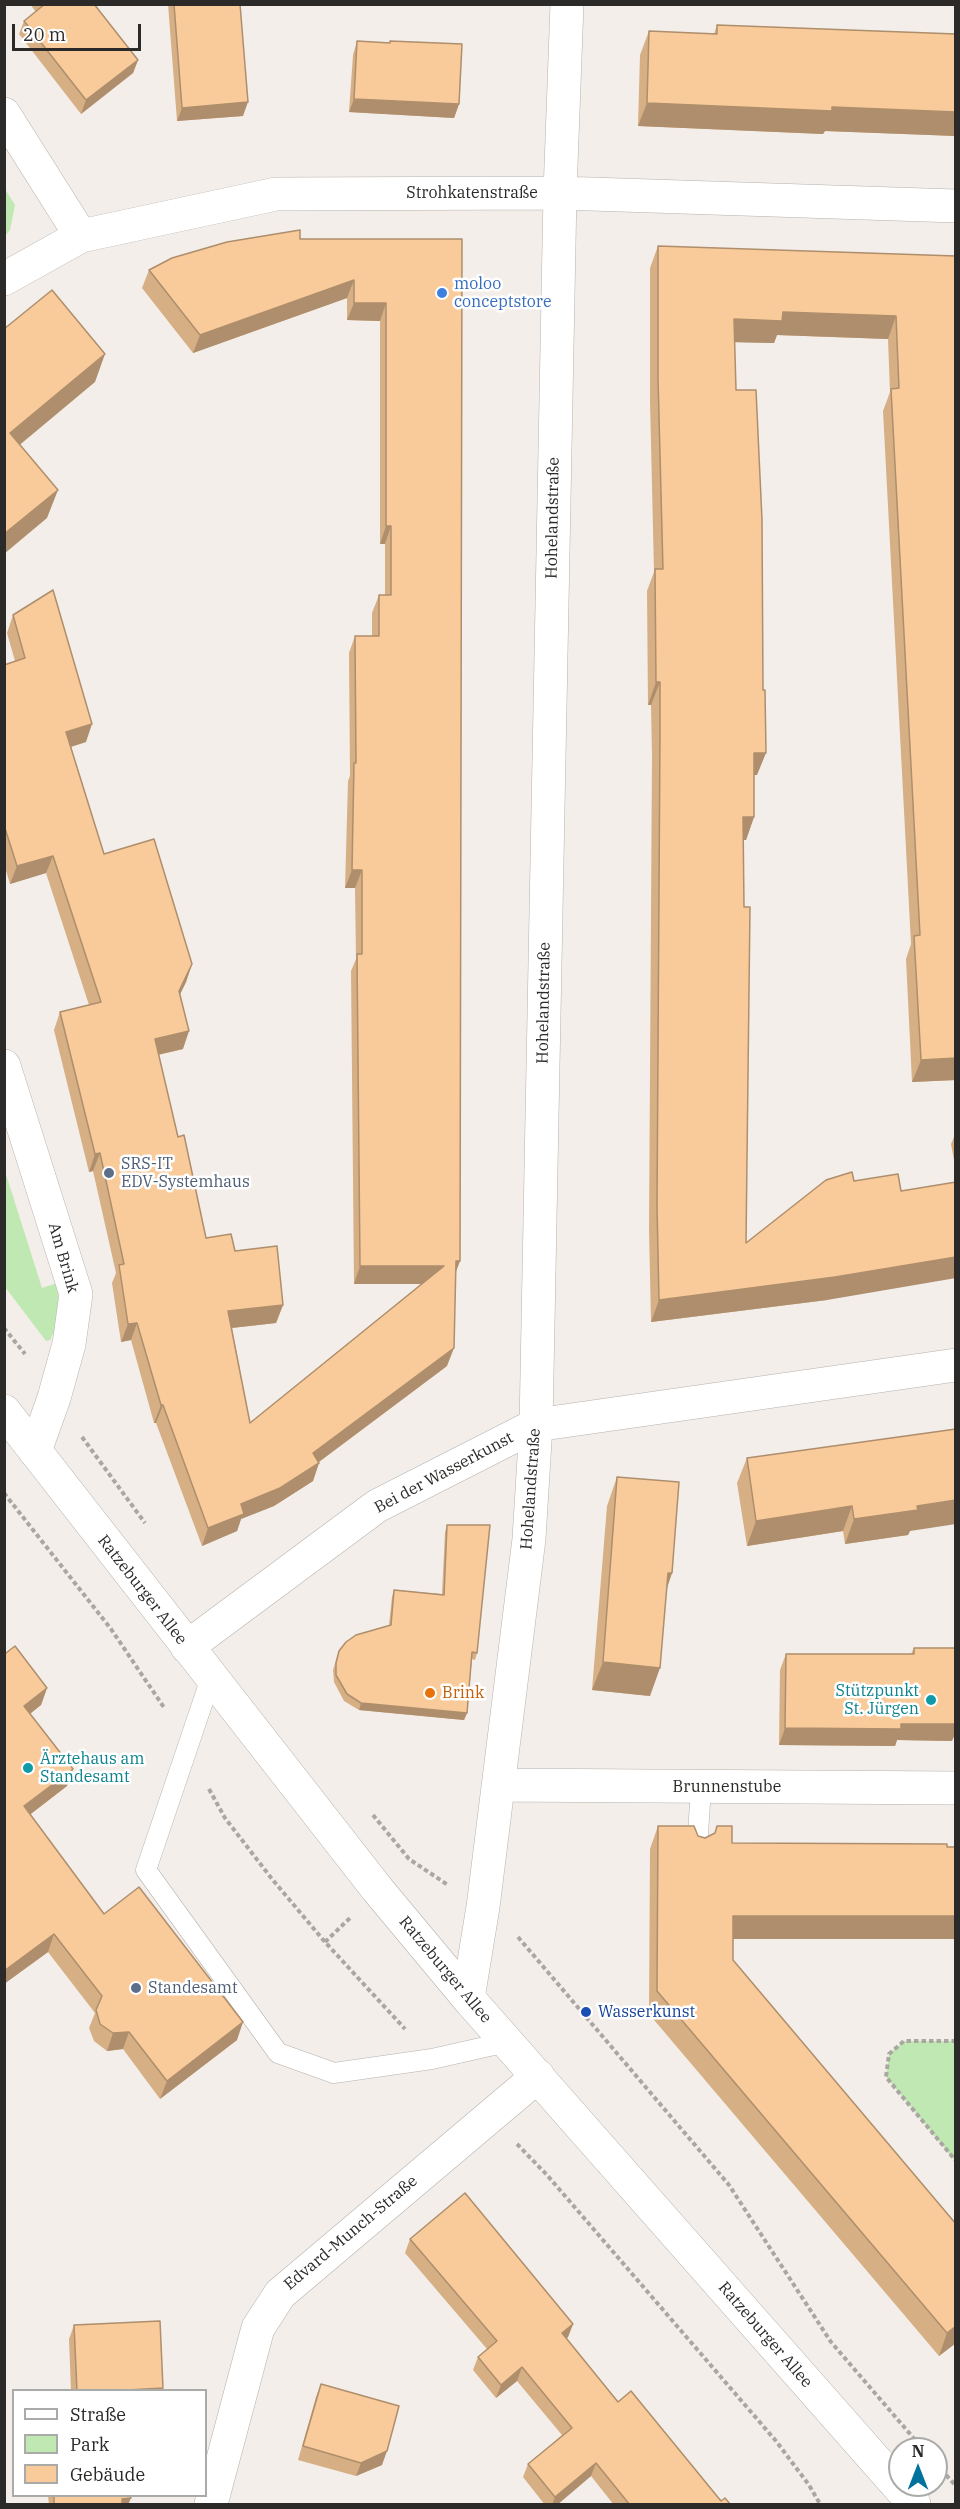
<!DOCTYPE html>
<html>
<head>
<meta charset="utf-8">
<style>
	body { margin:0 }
	#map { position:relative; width:960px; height:2509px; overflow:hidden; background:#f3eee9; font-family:"IBM Plex Serif",serif }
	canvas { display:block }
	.frame { position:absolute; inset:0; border:6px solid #2b2a28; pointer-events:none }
	.legend { position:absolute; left:12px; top:2389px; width:195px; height:108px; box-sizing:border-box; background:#fff; border:2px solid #aaaaa9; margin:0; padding:8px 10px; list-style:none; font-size:18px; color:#2b2a28 }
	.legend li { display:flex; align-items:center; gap:12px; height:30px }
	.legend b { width:30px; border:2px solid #aaaaa9 }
	.north { position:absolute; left:888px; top:2437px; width:60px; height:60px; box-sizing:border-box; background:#fff; border:2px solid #aaaaa9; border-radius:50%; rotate:0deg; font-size:16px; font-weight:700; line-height:24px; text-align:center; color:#2b2a28 }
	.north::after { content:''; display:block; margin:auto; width:21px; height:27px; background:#00729d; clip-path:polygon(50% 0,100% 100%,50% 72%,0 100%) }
	.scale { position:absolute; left:12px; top:24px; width:129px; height:27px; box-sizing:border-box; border:3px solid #2b2a28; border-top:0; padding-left:8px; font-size:18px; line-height:21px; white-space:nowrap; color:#2b2a28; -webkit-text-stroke:4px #fff; paint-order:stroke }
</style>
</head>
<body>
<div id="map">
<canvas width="960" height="2509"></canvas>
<div class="frame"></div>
<ul class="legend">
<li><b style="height:8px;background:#fff"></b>Straße</li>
<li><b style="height:16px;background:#c0e8b3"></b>Park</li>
<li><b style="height:16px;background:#f9cb9a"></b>Gebäude</li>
</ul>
<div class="north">N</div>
<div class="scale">20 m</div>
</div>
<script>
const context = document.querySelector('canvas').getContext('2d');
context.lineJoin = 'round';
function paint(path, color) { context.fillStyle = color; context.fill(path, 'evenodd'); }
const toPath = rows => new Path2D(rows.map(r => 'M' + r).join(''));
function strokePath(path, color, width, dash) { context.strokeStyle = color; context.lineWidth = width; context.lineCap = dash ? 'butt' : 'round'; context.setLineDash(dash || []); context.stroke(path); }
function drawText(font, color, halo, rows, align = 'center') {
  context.font = font + ' "IBM Plex Serif",serif'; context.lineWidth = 5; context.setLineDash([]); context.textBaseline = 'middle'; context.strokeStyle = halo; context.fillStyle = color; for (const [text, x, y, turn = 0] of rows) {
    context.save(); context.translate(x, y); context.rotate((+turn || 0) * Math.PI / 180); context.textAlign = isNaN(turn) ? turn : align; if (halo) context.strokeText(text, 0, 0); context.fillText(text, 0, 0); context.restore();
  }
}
const green = toPath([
	[5,189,15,205,10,230,5,236],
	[4,1168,42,1288,57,1283,60,1320,50,1340,46,1341,5,1287],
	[904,2041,955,2041,955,2161,886,2077,889,2054]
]);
const path = toPath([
	[4,1328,25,1354],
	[82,1437,145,1523],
	[4,1493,111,1629,165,1709],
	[209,1789,225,1818,272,1879,325,1942,405,2029],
	[373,1815,409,1859,448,1885],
	[518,1937,729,2185,831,2342,923,2449],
	[325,1942,351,1917],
	[956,2041,904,2041,889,2054,886,2077,956,2161],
	[517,2144,547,2175,776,2441,809,2485,820,2504],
	[936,2464,956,2486]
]);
const lane = toPath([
	[211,1678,146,1870,278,2053,334,2073,432,2059,507,2042],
	[697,1849,701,1788]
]);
const street = toPath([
	[4,114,81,236],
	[4,279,81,236,276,194,560,193,956,206],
	[4,1066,76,1294,69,1344,54,1398,35,1451],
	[187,1647,377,1506,536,1425,956,1365],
	[499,1785,956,1788],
	[468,1998,483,1907,529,1539,536,1425,560,193,567,4],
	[211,2504,258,2328,280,2294,538,2076]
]);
const secondary = toPath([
	[4,1411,378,1890,468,1998,914,2504]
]);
const wall = toPath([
	[30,4,94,4,138,60,133,73,81,114,19,34,24,21,36,12],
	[168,4,240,4,243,116,177,121],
	[717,25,956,34,956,136,825,131,823,134,638,126,640,55,649,31,714,34],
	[357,41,390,43,390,41,459,104,454,118,349,112,353,55],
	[300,239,462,239,460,1261,455,1274,447,1366,319,1462,313,1481,274,1506,241,1519,237,1531,202,1546,156,1423,154,1423,131,1340,121,1342,112,1283,116,1273,93,1171,89,1172,54,1030,60,1012,89,1005,46,873,10,884,4,864,4,665,15,661,7,633,13,615,86,742,71,747,104,854,192,964,186,982,180,994,183,1049,158,1055,178,1137,206,1238,235,1251,283,1305,276,1323,232,1328,250,1423,421,1284,354,1284,351,971,356,959,355,888,345,888,348,781,350,776,349,653,355,636,372,636,372,613,379,595,385,595,385,544,380,544,380,321,347,320,347,298,193,353,142,288,149,270],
	[658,246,956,256,956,1080,912,1082,906,959,911,944,883,411,890,392,888,339,777,335,774,343,734,342,736,390,757,775,754,775,754,817,746,840,743,840,746,1243,827,1300,651,1322,649,1229,652,755,651,705,648,705,647,591,654,572,650,401,650,268],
	[956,1132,956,1171,951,1144],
	[747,1458,910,1531,908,1535,845,1544,843,1531,747,1546,737,1483],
	[617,1477,672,1573,667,1588,650,1696,592,1690,607,1506],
	[447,1525,477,1653,475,1660,472,1659,467,1713,464,1720,359,1710,344,1701,334,1682,333,1670,339,1651,389,1625,392,1597,394,1590,442,1594,445,1532],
	[914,1648,952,1741,897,1740,895,1746,779,1745,780,1670,786,1654,911,1654],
	[4,1651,47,1688,41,1705,30,1714,73,1769,67,1786,30,1814,104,1914,237,2040,160,2099,123,2049,107,2051,94,2041,89,2028,95,2013,48,1952,4,1984],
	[658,1826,733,1939,733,1960,956,2224,956,2343,939,2356,649,2014,650,1849],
	[410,2239,573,2324,568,2337,566,2339,618,2402,721,2501,731,2505,614,2505,591,2476,557,2505,545,2505,523,2477,528,2464,562,2435,517,2381,496,2398,473,2370,478,2357,487,2349,405,2253],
	[74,2325,162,2391,71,2391,69,2339],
	[321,2384,382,2465,356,2476,298,2460,316,2397],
	[48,2496,130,2496,128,2505,49,2505]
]);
const shadedWall = toPath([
	[138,60,133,73,81,114,86,100],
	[354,99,459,104,454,118,349,112],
	[248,102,243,116,177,121,182,108],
	[647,103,832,107,956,112,956,136,825,131,823,134,638,126],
	[354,280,347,298,193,353,200,335],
	[354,303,386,303,380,321,347,320],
	[783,312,896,316,888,339,777,335,774,343,725,342,734,319],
	[105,354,95,382,4,458,10,433],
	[58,490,47,518,4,554,4,534],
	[386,526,391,526,385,544,380,544],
	[656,682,660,682,651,705,648,705],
	[92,724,86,742,60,750,66,732],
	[754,753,766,753,757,775,745,775],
	[743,817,754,817,746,840,735,840],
	[53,856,46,873,10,884,17,866],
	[352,870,362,870,355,888,345,888],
	[192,964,186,982,173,1009,179,991],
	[189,1031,183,1049,148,1057,155,1039],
	[956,1058,956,1080,912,1082,921,1060],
	[100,1153,93,1171,89,1172,95,1154],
	[956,1257,956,1278,827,1300,651,1322,659,1300],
	[456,1261,460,1261,453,1279],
	[360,1266,444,1266,437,1284,354,1284],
	[283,1305,276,1323,222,1329,228,1311],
	[137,1323,131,1340,121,1342,128,1324],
	[454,1348,447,1366,308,1470,319,1463,313,1481,274,1506,241,1519,237,1531,202,1546,208,1528,313,1453],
	[161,1405,163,1405,156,1423,154,1423],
	[956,1500,956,1524,910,1531,908,1535,845,1544,854,1519,917,1506],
	[852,1506,843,1531,747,1546,756,1521],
	[668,1573,672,1573,662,1602],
	[603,1662,660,1668,650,1696,592,1690],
	[47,1688,41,1705,18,1723,24,1706],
	[361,1703,467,1713,464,1720,359,1710],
	[956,1720,956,1732,952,1741,897,1740,895,1746,779,1745,785,1728,901,1724],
	[73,1769,67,1786,18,1824,24,1806],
	[733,1916,956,1916,956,1939,724,1939],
	[54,1934,48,1952,4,1984,4,1971],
	[243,2022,237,2040,160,2099,167,2081],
	[129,2032,123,2049,107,2051,113,2033],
	[573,2324,568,2337,557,2346,562,2333],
	[956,2326,956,2343,939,2356,947,2333],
	[522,2367,517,2381,496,2398,501,2385],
	[163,2388,162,2391,127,2391,127,2390],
	[387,2451,382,2465,356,2476,361,2463],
	[596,2463,591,2476,557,2505,552,2505,555,2497],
	[131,2498,128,2505,120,2505,122,2499]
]);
const building = toPath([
	[45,4,94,4,138,60,86,100,24,21,45,4],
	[174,4,240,4,248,102,182,108,174,4],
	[717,25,956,34,956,112,832,107,832,111,647,103,649,31,717,34,717,25],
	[357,41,390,43,390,41,462,44,459,104,354,99,357,41],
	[300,230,300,239,462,239,460,1261,456,1261,454,1348,313,1453,319,1463,280,1488,241,1504,244,1514,208,1528,163,1405,161,1405,137,1323,128,1324,119,1265,124,1264,100,1153,95,1154,60,1012,101,1002,53,856,17,866,4,825,4,665,25,658,13,615,53,590,92,724,66,732,104,854,154,839,192,964,179,991,189,1031,155,1039,178,1137,184,1135,206,1238,231,1234,235,1251,277,1246,283,1305,228,1311,250,1423,444,1266,360,1266,357,954,362,954,362,870,352,870,354,763,356,763,355,636,379,636,379,595,391,595,391,526,386,526,386,303,354,303,354,280,200,335,149,270,172,258,227,242,300,230],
	[658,246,956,256,956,1058,921,1060,914,936,920,935,891,389,899,388,896,316,783,312,782,321,734,319,736,390,756,390,762,520,763,690,765,690,766,753,754,753,754,817,743,817,744,907,750,907,746,1243,826,1180,852,1172,854,1181,898,1174,901,1191,956,1182,956,1257,835,1277,659,1300,657,1206,660,732,660,682,656,682,655,569,663,569,658,378,658,246],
	[52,290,105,354,10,433,58,490,4,534,4,329,52,290],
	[956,1429,956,1500,917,1506,918,1510,854,1519,852,1506,756,1521,747,1458,956,1429],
	[617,1477,679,1482,672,1573,668,1573,660,1668,603,1662,617,1477],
	[447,1525,490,1525,477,1653,472,1652,467,1713,361,1703,347,1694,336,1675,336,1663,339,1651,346,1642,356,1635,391,1625,394,1590,444,1595,447,1525],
	[15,1646,47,1688,24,1706,73,1769,24,1806,104,1914,139,1887,243,2022,167,2081,129,2032,113,2033,100,2024,96,2010,102,1996,54,1934,4,1971,4,1651,6,1653,15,1646],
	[914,1648,956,1648,956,1724,901,1724,901,1729,785,1728,786,1654,914,1654,914,1648],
	[658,1826,694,1826,698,1836,705,1838,715,1833,717,1826,732,1826,732,1843,947,1844,947,1847,956,1847,956,1916,733,1916,733,1960,956,2224,956,2326,947,2333,657,1991,658,1826],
	[465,2193,573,2324,562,2333,618,2402,631,2391,721,2501,725,2498,731,2505,630,2505,596,2463,555,2497,528,2464,572,2428,522,2367,501,2385,478,2357,497,2341,410,2239,465,2193],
	[160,2321,163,2388,127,2390,127,2391,77,2391,74,2325,160,2321],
	[321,2384,399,2406,387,2451,361,2463,303,2446,321,2384],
	[54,2496,130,2496,131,2498,122,2499,122,2505,54,2505,54,2496]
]);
const markers = [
	[442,293,6,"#3f7fe0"],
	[109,1173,6,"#5c6f8a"],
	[430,1693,6,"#e8710a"],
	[931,1700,6,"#0f9aa8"],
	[28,1768,6,"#0f9aa8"],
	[136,1988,6,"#5c6f8a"],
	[586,2012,6,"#1a4fb4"]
];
const streetNames = [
	["Strohkatenstraße",472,193],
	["Hohelandstraße",553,518,-89],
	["Hohelandstraße",544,1003,-89],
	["Am Brink",63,1258,74],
	["Bei der Wasserkunst",444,1473,-28],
	["Hohelandstraße",531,1489,-86],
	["Ratzeburger Allee",142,1590,52],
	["Brunnenstube",727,1787],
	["Ratzeburger Allee",445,1970,50],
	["Edvard-Munch-Straße",351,2233,-40],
	["Ratzeburger Allee",765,2335,49]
];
const shopNames = [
	["moloo",454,284],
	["conceptstore",454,302]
];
const serviceNames = [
	["SRS-IT",121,1164],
	["EDV-Systemhaus",121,1182],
	["Standesamt",148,1988]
];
const cultureNames = [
	["Stützpunkt",919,1691],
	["St. Jürgen",919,1709],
	["Ärztehaus am",40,1759,"left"],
	["Standesamt",40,1777,"left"]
];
const foodNames = [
	["Brink",442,1693]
];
const transitNames = [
	["Wasserkunst",598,2012]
];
paint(green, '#c0e8b3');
strokePath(lane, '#b6b1ad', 21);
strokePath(street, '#b6b1ad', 34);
strokePath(secondary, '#b6b1ad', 34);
strokePath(path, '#aaa6a2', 4, [4.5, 3]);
strokePath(lane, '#fff', 20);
strokePath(street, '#fff', 33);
strokePath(secondary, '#fff', 33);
paint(wall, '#d6af84');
paint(shadedWall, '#ae8e6c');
paint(building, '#f9cb9a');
strokePath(building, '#ae8e6c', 1.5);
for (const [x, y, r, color] of markers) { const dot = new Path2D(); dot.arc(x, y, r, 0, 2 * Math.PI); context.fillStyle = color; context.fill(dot); strokePath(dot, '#fff', 2); }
drawText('16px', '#2b2a28', '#fff', streetNames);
drawText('16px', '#366cbe', '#fff', shopNames, 'left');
drawText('16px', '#4e5e75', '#fff', serviceNames, 'left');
drawText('16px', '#0d838f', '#fff', cultureNames, 'right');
drawText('16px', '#c56008', '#fff', foodNames, 'left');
drawText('16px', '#164399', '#fff', transitNames, 'left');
</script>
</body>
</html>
